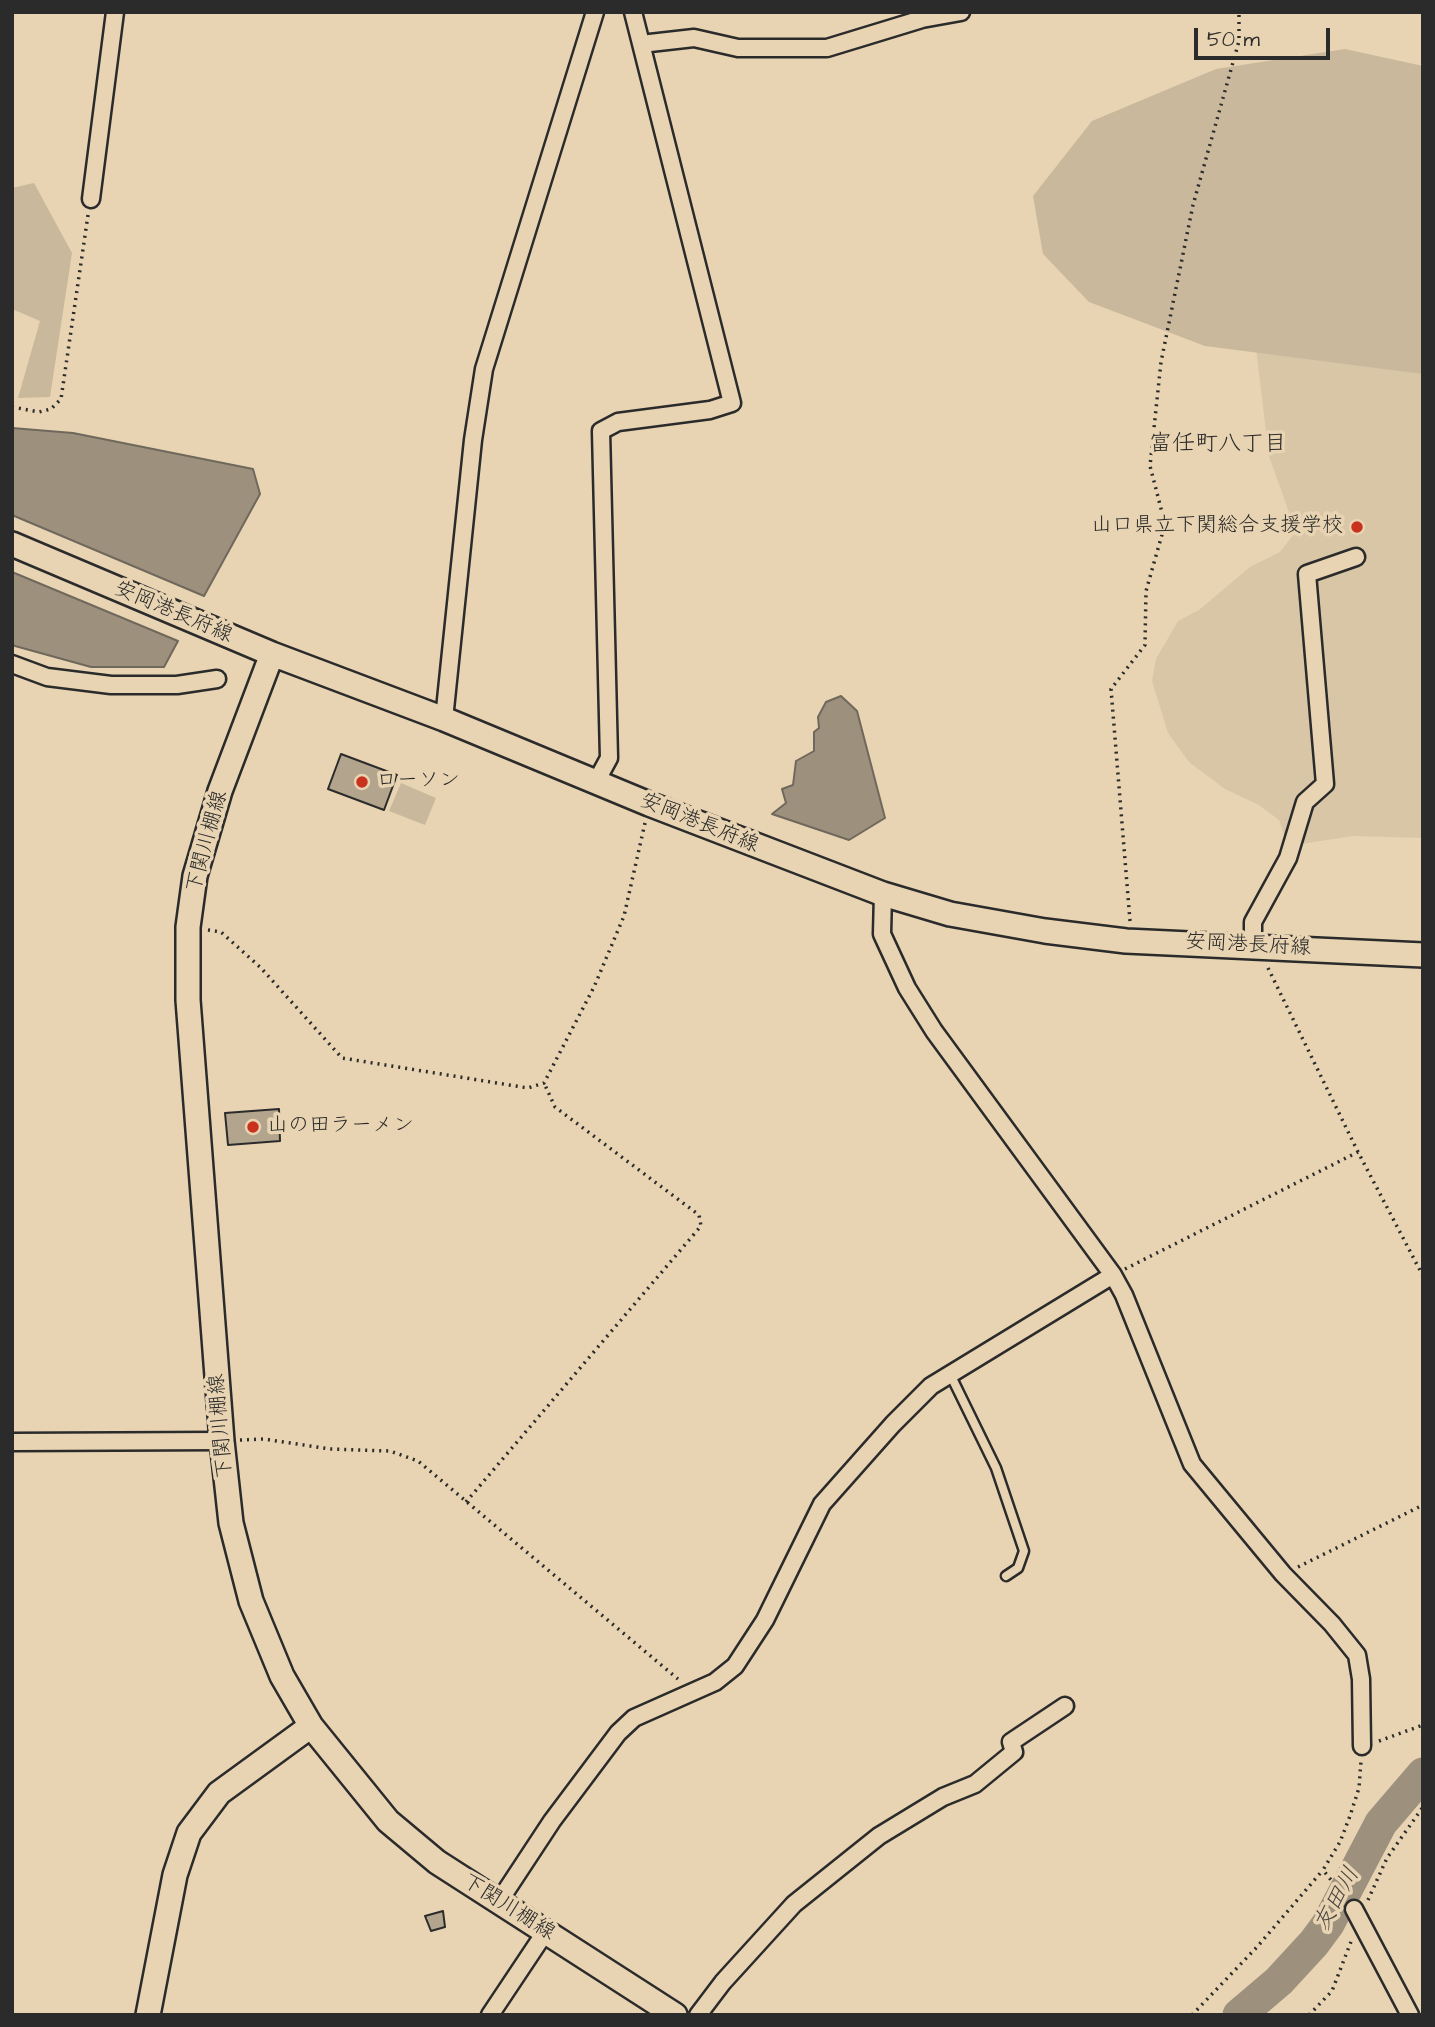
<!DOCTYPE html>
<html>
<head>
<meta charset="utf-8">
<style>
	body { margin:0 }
	#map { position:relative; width:1435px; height:2027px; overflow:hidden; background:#e8d4b2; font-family:"Architects Daughter",sans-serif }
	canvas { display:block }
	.frame { position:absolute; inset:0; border:14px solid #2b2b2b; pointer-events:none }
	.scale { position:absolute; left:1194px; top:28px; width:136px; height:32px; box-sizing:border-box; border:4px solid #2b2b2b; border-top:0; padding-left:9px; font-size:21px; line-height:24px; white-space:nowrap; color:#2b2b2b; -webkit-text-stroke:5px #e8d4b2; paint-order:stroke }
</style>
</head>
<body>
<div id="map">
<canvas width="1435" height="2027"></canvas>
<div class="frame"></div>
<div class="scale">50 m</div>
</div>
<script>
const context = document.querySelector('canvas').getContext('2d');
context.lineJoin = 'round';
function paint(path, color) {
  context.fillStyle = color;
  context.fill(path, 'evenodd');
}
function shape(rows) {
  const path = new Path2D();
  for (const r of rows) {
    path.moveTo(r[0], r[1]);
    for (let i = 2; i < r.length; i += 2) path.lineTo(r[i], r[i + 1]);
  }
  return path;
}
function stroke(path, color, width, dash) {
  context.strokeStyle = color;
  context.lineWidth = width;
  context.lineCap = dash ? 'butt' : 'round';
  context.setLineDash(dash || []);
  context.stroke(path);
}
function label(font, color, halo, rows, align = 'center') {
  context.font = font + ' "Architects Daughter","Klee One",sans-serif';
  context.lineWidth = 7;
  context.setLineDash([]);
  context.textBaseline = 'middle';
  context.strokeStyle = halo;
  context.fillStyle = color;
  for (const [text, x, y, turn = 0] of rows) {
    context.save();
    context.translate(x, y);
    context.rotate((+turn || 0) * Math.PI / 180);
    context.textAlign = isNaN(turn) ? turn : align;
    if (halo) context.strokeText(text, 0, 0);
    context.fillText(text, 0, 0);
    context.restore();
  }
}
paint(shape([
	[1423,195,1423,838,1353,836,1288,846,1279,820,1259,805,1225,789,1189,762,1168,733,1152,681,1156,659,1178,621,1199,610,1250,567,1280,552,1293,535,1291,518,1269,456,1252,316]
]), '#d8c6a7');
paint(shape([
	[1345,49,1423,66,1423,374,1205,346,1089,302,1043,254,1033,196,1092,121,1216,69],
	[34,183,72,253,50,397,18,398,40,321,12,309,12,188],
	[401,783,436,798,425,825,389,811]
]), '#c9b89c');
const water = shape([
	[12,428,73,433,253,469,260,494,204,596,12,515,12,428],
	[12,572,178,641,164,667,91,667,15,646,12,644,12,572],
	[841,696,857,711,885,818,849,840,772,814,786,803,782,789,793,785,796,761,814,751,814,732,819,728,818,717,826,702,841,696],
	[1423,1764,1423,1785,1367,1844,1394,1795,1423,1764]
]);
paint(water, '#9d917d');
stroke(water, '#6f685c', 2);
stroke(shape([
	[1239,2015,1279,1981,1314,1943,1328,1924,1381,1823,1423,1774]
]), '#9d917d', 33);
const building = shape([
	[341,754,397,775,384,810,328,789,341,754],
	[279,1109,280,1141,228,1145,225,1113,279,1109],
	[443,1911,445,1927,431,1931,425,1916,443,1911]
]);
paint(building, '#b3a48d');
stroke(building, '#2b2b2b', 2);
const lane = shape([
	[950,1374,996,1468,1024,1551,1018,1568,1006,1576]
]);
const street = shape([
	[641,44,694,38,738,48,827,48,922,19,961,12],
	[91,199,115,12],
	[12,664,47,677,111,685,177,685,217,679],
	[444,719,473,440,484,369,595,12],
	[596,782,609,758,601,431,618,422,710,410,732,403,633,12],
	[883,894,882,934,907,988,934,1031,1113,1275,1124,1295,1192,1464,1283,1574,1332,1624,1357,1655,1361,1679,1362,1746],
	[1253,947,1253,922,1288,858,1305,802,1325,784,1307,574,1356,557],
	[12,1442,222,1441],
	[498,1903,552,1821,618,1733,634,1718,715,1682,735,1666,765,1620,822,1504,893,1424,931,1386,1113,1275],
	[1354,1909,1410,2015],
	[490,2015,546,1931],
	[698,2015,723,1982,794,1904,879,1836,943,1797,975,1784,1014,1752,1011,1742,1065,1706]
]);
const secondary = shape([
	[12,544,272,654,444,719,649,804,883,894,950,914,1045,931,1126,941,1423,955],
	[272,654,220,791,195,876,188,927,188,1000,222,1441,231,1523,251,1601,282,1676,311,1726,388,1821,437,1862,675,2015],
	[148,2015,175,1875,189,1833,219,1793,311,1726]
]);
stroke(lane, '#2b2b2b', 13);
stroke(street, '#2b2b2b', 21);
stroke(secondary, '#2b2b2b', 28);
stroke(shape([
	[12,407,39,412,51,409,61,399,88,215],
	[1130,921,1111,689,1145,645,1146,591,1165,524,1150,466,1161,362,1193,205,1239,41,1239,12],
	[208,930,221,932,261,968,342,1058,528,1088,544,1083,594,987,624,916,645,823],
	[1268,968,1358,1152],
	[1125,1269,1358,1152,1423,1276],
	[240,1440,264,1439,330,1449,390,1451,418,1461,678,1679],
	[466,1502,701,1226,699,1215,555,1107,544,1083],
	[1298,1567,1423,1505],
	[1379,1741,1423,1725],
	[1344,1896,1323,1870,1340,1842,1350,1816,1359,1788,1361,1761],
	[1368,1900,1387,1858,1423,1807],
	[1192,2015,1257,1947,1323,1870],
	[1309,2015,1332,1991,1352,1939]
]), '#2b2b2b', 3.5, [2, 5]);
stroke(lane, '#e8d4b2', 8);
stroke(street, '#e8d4b2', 16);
stroke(secondary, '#e8d4b2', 23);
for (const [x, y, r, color] of [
	[1357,527,7,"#c8321e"],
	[362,782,7,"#c8321e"],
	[253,1127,7,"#c8321e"]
]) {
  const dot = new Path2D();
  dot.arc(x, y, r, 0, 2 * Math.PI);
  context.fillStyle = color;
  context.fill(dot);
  stroke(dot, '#e8d4b2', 2.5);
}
label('21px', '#2b2b2b', '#e8d4b2', [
	["山口県立下関総合支援学校",1343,527,"right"],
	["ローソン",376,782],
	["山の田ラーメン",267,1127]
], 'left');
label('21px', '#2b2b2b', '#e8d4b2', [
	["安岡港長府線",173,613,23],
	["安岡港長府線",699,824,22],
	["下関川棚線",208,842,-75],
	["安岡港長府線",1248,946,3],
	["下関川棚線",222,1426,-95],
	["下関川棚線",508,1908,32]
]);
label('23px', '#2b2b2b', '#e8d4b2', [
	["富任町八丁目",1218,445]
]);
label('italic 23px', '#484440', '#e8d4b2', [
	["友田川",1338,1900,-61]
]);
</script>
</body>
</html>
